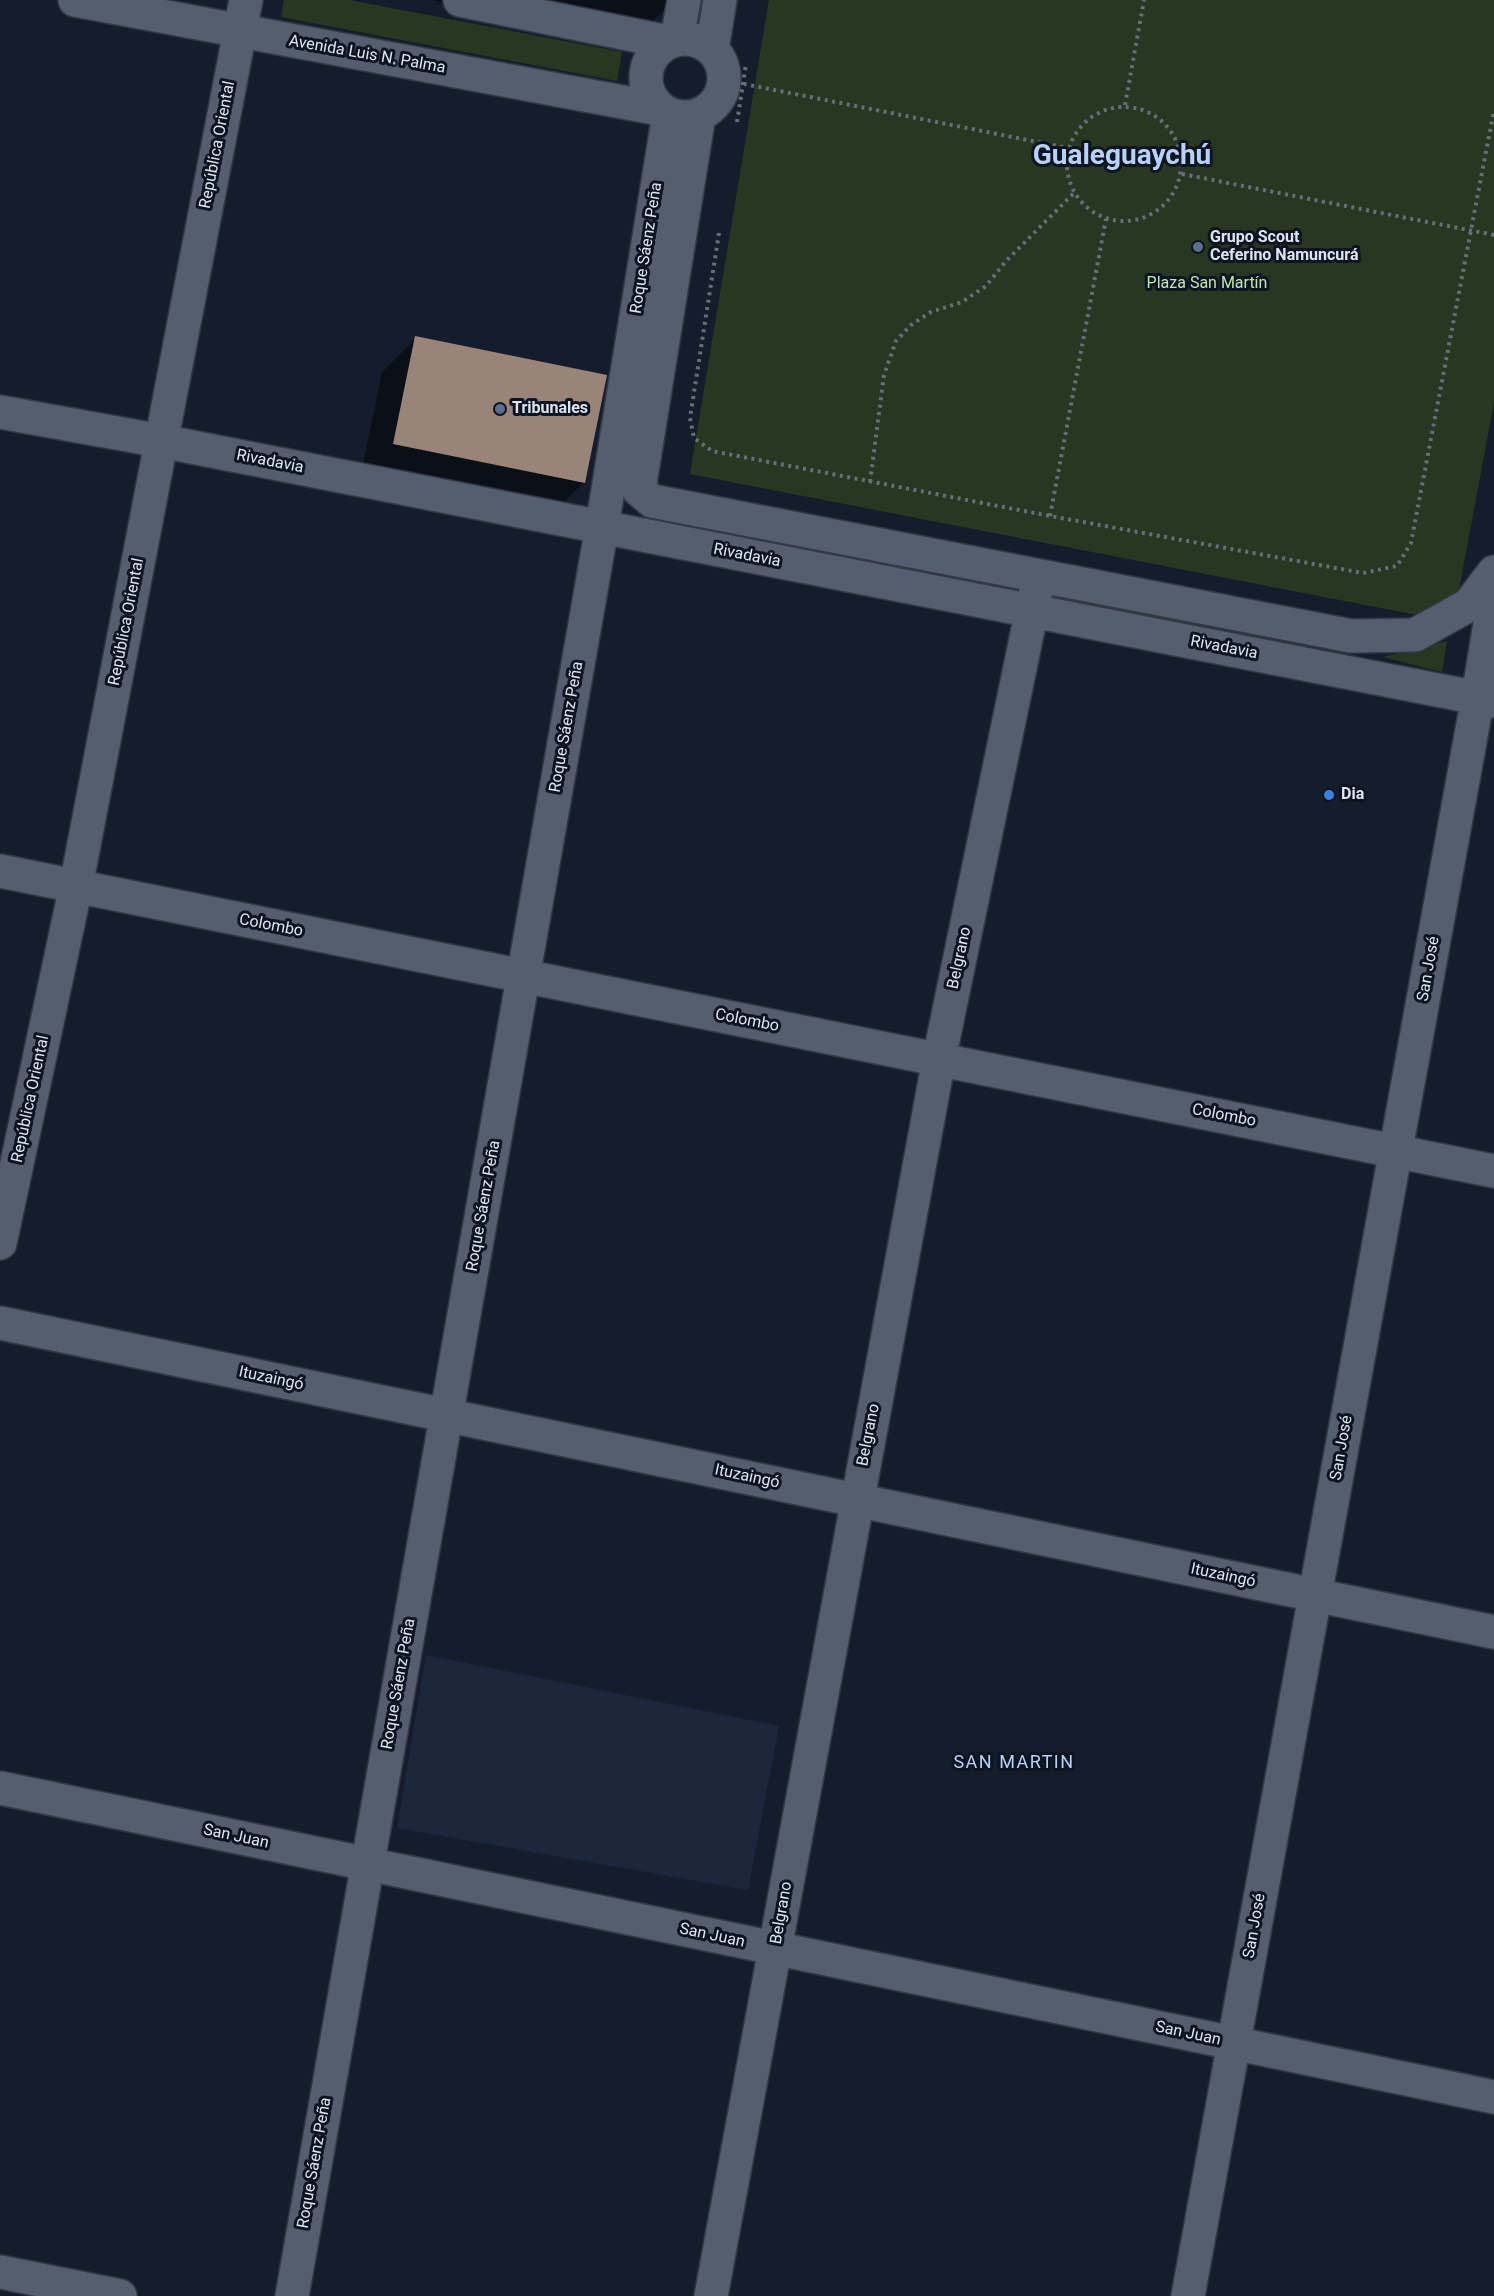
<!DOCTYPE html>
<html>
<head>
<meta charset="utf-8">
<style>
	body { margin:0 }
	canvas { display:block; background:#151d2c }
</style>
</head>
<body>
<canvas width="1494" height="2296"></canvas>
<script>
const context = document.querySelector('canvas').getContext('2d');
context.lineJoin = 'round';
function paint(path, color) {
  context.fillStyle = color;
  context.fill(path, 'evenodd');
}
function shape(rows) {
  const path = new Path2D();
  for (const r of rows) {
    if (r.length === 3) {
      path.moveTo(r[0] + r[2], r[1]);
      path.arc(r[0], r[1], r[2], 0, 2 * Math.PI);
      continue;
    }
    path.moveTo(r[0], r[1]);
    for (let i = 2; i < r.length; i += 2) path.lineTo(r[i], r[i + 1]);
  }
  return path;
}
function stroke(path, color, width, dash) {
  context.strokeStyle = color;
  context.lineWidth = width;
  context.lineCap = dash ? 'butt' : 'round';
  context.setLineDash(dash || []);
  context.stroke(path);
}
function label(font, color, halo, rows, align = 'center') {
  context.font = font + ' Roboto,sans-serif';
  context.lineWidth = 6;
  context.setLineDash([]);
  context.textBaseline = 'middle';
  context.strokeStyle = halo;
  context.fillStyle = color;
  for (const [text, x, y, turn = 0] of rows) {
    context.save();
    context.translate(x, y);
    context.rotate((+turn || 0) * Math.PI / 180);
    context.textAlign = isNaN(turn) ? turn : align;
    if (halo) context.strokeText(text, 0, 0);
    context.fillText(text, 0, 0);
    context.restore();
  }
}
paint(shape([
	[426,1655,779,1726,748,1890,397,1828]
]), '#1c273b');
paint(shape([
	[284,0,349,0,622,52,617,81,281,17],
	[769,0,1494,0,1494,402,1453,622,690,474],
	[1447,641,1442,672,1383,657]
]), '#283721');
paint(shape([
	[430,0,671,0,670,4,636,38],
	[416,338,584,482,550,516,360,478,382,372]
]), '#0007');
paint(shape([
	[415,336,607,375,585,483,393,444]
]), '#9a847a');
const street = shape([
	[699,115,639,490,652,501,1351,636,1415,635,1469,605,1494,572],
	[0,412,161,441,1494,701],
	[0,871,1494,1171],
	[0,1323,1494,1632],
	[0,1788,1494,2097],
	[0,2272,120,2296],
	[292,2296,602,527,669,114],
	[711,2296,939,1059,1039,576],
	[1188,2296,1478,697,1494,599]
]);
const secondary = shape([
	[75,0,660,109],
	[460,0,668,42],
	[685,78,39],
	[677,39,684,0],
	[712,49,720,0],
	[0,1243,76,886,246,0]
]);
stroke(street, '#333844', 36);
stroke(secondary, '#333844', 36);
stroke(shape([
	[729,81,1068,148],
	[1125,105,1144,0],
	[1124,164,57],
	[737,122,746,64],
	[1182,174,1494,235],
	[719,233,690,418,694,438,712,451,1050,516,1363,573,1397,566,1411,543,1494,110],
	[870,482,884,375,896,341,911,325,931,312,962,302,986,286,1006,261,1074,193],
	[1050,516,1106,219]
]), '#666d7b', 4, [3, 4.5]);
stroke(street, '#545e6f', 33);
stroke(secondary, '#545e6f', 33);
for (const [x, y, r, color] of [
	[1198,247,6,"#5c6f8a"],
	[500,409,6,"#5c6f8a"],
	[1329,795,6,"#3f7fe0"]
]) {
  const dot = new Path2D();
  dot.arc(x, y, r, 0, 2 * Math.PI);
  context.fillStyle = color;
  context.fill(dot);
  stroke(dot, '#0c1422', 2);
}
label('16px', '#dfe5f0', '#0c1422', [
	["Avenida Luis N. Palma",367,55,10],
	["República Oriental",218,145,-79],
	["Roque Sáenz Peña",647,248,-81],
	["Rivadavia",270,462,11],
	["Rivadavia",747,556,11],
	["República Oriental",127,622,-79],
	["Rivadavia",1224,648,11],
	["Roque Sáenz Peña",567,727,-80],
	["Colombo",271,926,11],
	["Belgrano",960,958,-78],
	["San José",1429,969,-80],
	["Colombo",747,1021,11],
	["República Oriental",31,1099,-78],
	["Colombo",1224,1116,11],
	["Roque Sáenz Peña",484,1206,-80],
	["Ituzaingó",271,1379,12],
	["Belgrano",869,1435,-79],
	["San José",1342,1448,-80],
	["Ituzaingó",747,1477,12],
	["Ituzaingó",1223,1576,12],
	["Roque Sáenz Peña",399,1684,-80],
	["San Juan",236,1837,12],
	["Belgrano",782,1913,-80],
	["San José",1255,1926,-80],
	["San Juan",712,1936,12],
	["San Juan",1188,2034,12],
	["Roque Sáenz Peña",315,2163,-80]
]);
label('bold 16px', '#dfe5f0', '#0c1422', [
	["Grupo Scout",1210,238],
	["Ceferino Namuncurá",1210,256],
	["Tribunales",512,409],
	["Dia",1341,795]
], 'left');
label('16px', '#c0e5af', '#0c1422', [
	["Plaza San Martín",1207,284]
]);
context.letterSpacing = '1.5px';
label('18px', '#b8d1f7', '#0c1422', [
	["SAN MARTIN",1014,1763]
]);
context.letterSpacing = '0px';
label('bold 28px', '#b8d1f7', '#0c1422', [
	["Gualeguaychú",1122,157]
]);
</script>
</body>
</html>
